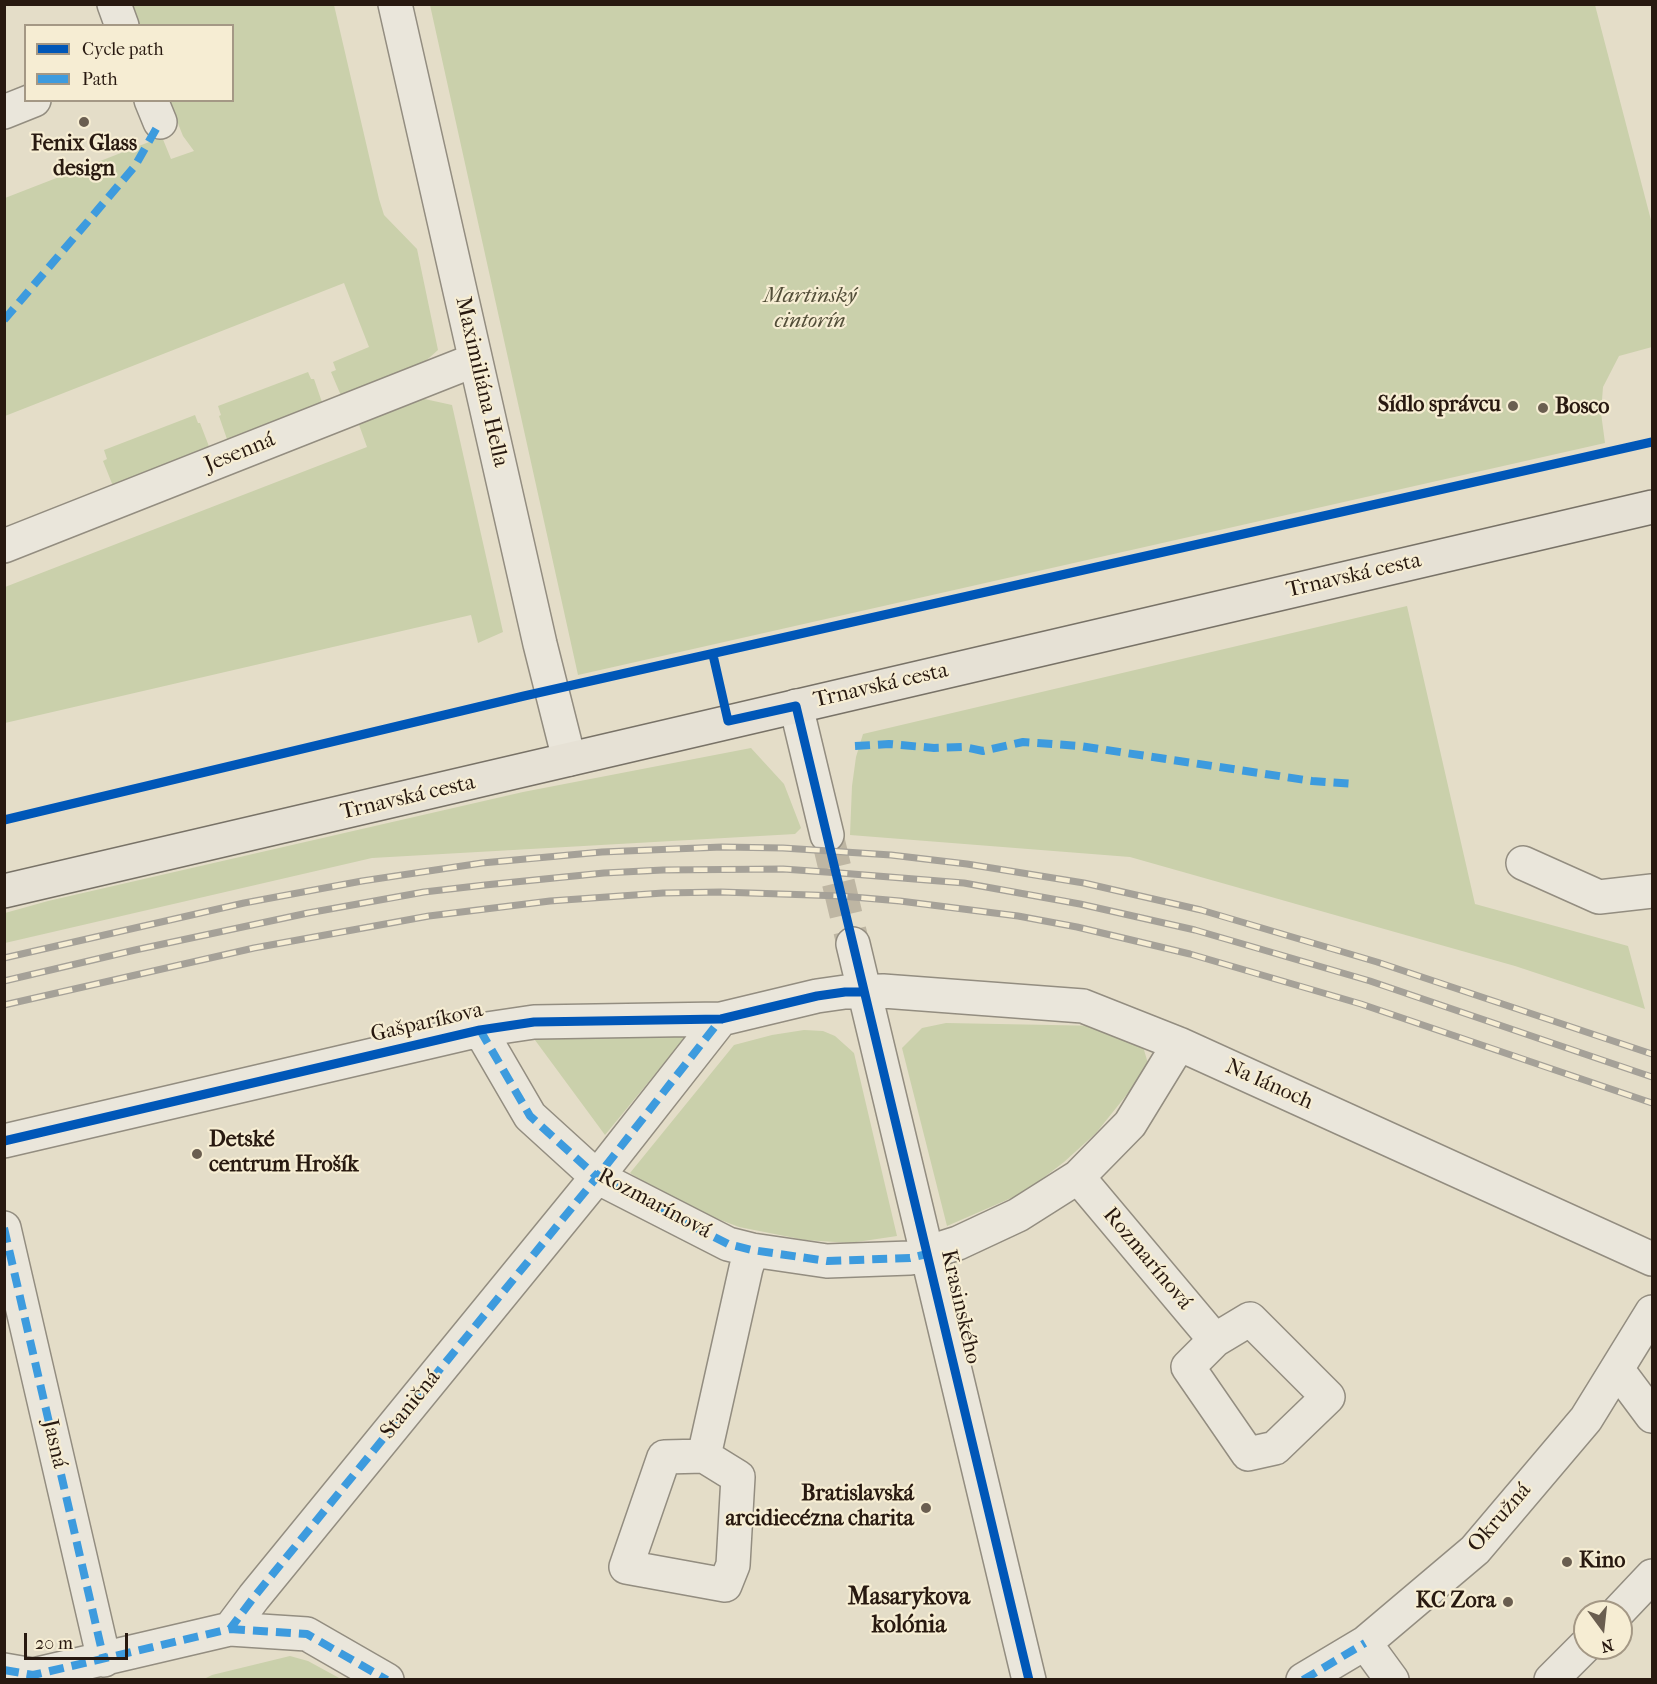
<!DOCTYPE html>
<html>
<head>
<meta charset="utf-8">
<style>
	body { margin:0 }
	#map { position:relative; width:1657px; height:1684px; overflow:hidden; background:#e4ddc8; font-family:"IM FELL French Canon",serif }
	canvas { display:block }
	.frame { position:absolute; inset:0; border:6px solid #281910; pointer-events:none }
	.legend { position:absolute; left:24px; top:24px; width:210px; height:78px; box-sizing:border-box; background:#f6edd3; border:2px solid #a49885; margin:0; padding:8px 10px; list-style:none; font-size:18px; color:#281910 }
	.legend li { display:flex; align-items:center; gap:12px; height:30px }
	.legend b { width:30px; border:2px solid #a49885 }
	.north { position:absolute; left:1573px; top:1600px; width:60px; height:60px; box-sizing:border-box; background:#f6edd3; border:2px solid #a49885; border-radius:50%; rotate:165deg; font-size:16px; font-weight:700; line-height:24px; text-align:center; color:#281910 }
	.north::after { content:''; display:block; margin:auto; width:21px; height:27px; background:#6a5e50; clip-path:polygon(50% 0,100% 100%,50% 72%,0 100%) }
	.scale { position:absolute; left:24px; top:1633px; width:104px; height:27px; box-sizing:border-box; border:3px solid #281910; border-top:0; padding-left:8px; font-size:18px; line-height:21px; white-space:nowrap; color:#281910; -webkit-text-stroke:4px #f6edd3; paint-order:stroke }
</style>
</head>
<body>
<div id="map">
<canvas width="1657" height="1684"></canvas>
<div class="frame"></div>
<ul class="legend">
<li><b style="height:8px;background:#0057b8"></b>Cycle path</li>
<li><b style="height:8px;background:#3d9bde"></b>Path</li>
</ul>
<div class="north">N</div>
<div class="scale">20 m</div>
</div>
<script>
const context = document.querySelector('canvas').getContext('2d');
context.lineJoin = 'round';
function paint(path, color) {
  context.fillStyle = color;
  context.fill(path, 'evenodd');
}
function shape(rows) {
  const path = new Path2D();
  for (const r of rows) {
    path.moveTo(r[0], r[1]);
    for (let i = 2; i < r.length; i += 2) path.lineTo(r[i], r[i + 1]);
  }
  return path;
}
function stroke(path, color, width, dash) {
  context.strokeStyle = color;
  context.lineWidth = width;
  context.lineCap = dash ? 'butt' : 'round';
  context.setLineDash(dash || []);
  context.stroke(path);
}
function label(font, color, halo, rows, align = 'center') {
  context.font = font + ' "IM FELL French Canon",serif';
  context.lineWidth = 4.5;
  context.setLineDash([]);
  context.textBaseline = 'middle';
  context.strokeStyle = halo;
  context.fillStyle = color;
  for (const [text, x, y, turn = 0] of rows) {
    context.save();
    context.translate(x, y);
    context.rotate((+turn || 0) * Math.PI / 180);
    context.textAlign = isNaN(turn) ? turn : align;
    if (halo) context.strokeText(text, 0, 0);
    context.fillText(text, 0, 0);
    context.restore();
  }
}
paint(shape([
	[131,5,334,5,379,199,384,215,417,249,438,350,420,366,342,398,331,372,336,370,333,362,369,347,344,283,5,416,5,198,162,137,171,159,194,151,183,136,169,101,232,100,232,26,139,25],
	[430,5,1595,5,1652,224,1652,347,1619,356,1603,387,1601,413,1605,443,578,675],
	[308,372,311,379,314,379,323,405,228,442,219,416,221,415,218,406],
	[420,398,452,405,503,632,478,643,471,615,5,723,5,587,367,447,358,422],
	[195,415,198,423,200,423,210,449,113,486,103,461,107,459,104,450],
	[1407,606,1475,904,1628,946,1645,1009,1515,966,1130,857,850,835,852,786,856,757,863,734],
	[751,748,784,784,801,828,795,834,372,858,5,943,5,913,48,901,523,792],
	[946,1023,1104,1026,1142,1043,1149,1067,1096,1133,1064,1162,1025,1192,947,1226,902,1048,922,1028],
	[804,1030,823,1031,835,1036,854,1053,897,1236,850,1243,805,1240,739,1227,697,1211,658,1191,630,1173,734,1045,772,1035],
	[688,1034,605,1135,532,1036],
	[290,1656,308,1661,341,1679,204,1679,212,1675]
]), '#cad0ab');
stroke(shape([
	[827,835,853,944]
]), '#beb6a3', 33, [33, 16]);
const minor = shape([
	[114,4,122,26],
	[395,4,540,644,569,759],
	[151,100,160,122],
	[4,112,34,100],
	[4,546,475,360],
	[796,706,827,835],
	[1523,863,1599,897,1652,891],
	[853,944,1029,1680],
	[480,1030,530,1116,597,1177,728,1244,752,1250,827,1261,910,1258,958,1243,1018,1215,1078,1177,1130,1124,1179,1044],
	[4,1141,480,1030,534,1022,721,1019,817,996,845,992,883,991,1083,1006,1179,1044,1652,1259],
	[1078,1177,1215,1340,1188,1367,1248,1454,1275,1448,1328,1397,1250,1319,1215,1340],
	[4,1228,104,1660],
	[1617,1369,1652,1416],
	[704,1456,738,1477,733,1565,725,1585,626,1567,664,1457,704,1456,746,1268,752,1250],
	[1618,1612,1652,1576],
	[230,1629,307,1634,387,1680],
	[1365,1643,1392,1680],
	[4,1670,33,1675,230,1629,254,1597,597,1177,721,1019],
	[1303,1680,1365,1643,1475,1550,1586,1419,1652,1312],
	[1551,1680,1585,1646]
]);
const major = shape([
	[4,891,1652,507]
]);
stroke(minor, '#938d80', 36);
stroke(major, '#787267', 36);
stroke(minor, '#eae6db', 33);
stroke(major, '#e6e1d5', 33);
const rail = shape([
	[4,958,244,903,362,881,482,863,602,852,722,847,783,848,891,855,967,864,1084,883,1201,910,1377,962,1652,1054],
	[4,981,135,950,308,913,424,892,485,885,604,873,663,870,783,869,840,873,964,883,1080,904,1195,930,1370,981,1652,1077],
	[4,1005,254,948,429,916,550,901,663,893,721,892,841,896,900,901,1018,916,1077,927,1190,954,1361,1004,1652,1103]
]);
stroke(rail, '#a5a198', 7);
stroke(rail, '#f6edd3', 4.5, [14]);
stroke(shape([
	[4,320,135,166,160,122],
	[855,746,889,744,934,748,964,747,983,751,1023,742,1080,746,1312,781,1355,784],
	[480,1030,530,1116,597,1177,728,1244,752,1250,827,1261,910,1258,927,1254],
	[4,1228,104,1660],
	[230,1629,307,1634,387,1680],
	[4,1670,33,1675,230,1629,254,1597,597,1177,721,1019],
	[1303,1680,1365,1643]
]), '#3d9bde', 8, [15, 8]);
stroke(shape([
	[713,655,728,721,796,706,1029,1680],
	[4,820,524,696,1652,442],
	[4,1141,480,1030,534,1022,721,1019,817,996,845,992,864,992]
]), '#0057b8', 9);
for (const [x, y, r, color] of [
	[84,122,6,"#6a5e50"],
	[1513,406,6,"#6a5e50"],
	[1543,408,6,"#6a5e50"],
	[197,1154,6,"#6a5e50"],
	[926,1508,6,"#6a5e50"],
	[1567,1562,6,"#6a5e50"],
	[1508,1602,6,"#6a5e50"]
]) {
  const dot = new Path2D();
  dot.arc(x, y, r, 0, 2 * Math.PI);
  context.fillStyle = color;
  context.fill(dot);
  stroke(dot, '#f6edd3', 2);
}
label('bold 22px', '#281910', '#f6edd3', [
	["Fenix Glass",84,145,"center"],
	["design",84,170,"center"],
	["Sídlo správcu",1501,406],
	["Bosco",1555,408,"left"],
	["Detské",209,1141,"left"],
	["centrum Hrošík",209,1166,"left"],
	["Bratislavská",914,1495],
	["arcidiecézna charita",914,1520],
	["Kino",1579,1562,"left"],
	["KC Zora",1496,1602]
], 'right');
label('italic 22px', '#524d38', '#f6edd3', [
	["Martinský",810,297],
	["cintorín",810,322]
]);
label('22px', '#281910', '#f6edd3', [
	["Maximiliána Hella",481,382,77],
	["Jesenná",240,453,-22],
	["Trnavská cesta",1354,576,-13],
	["Trnavská cesta",881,686,-13],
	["Trnavská cesta",408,798,-13],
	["Gašparíkova",427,1023,-13],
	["Na lánoch",1269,1085,24],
	["Rozmarínová",654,1204,28],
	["Rozmarínová",1147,1259,50],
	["Krasinského",960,1307,77],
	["Staničná",411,1405,-51],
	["Jasná",54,1444,77],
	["Okružná",1500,1518,-49]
]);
label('bold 24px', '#281910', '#f6edd3', [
	["Masarykova",909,1598],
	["kolónia",909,1626]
]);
</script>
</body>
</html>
